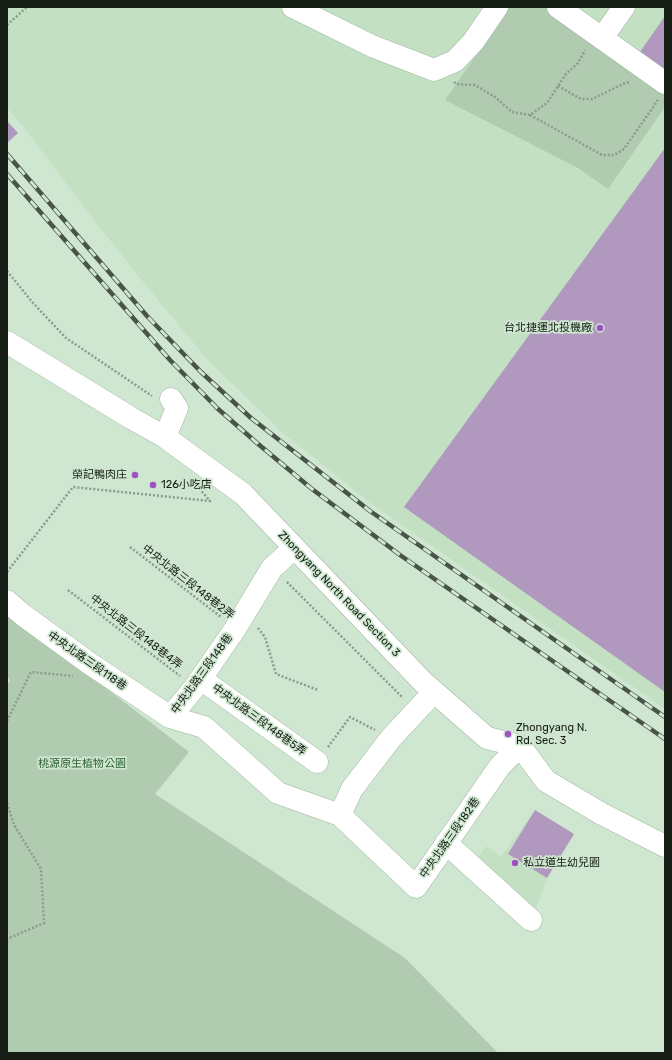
<!DOCTYPE html>
<html>
<head>
<meta charset="utf-8">
<style>
	body { margin:0 }
	#map { position:relative; width:672px; height:1060px; overflow:hidden; background:#cfe6d0; font-family:Rubik,sans-serif }
	canvas { display:block }
	.frame { position:absolute; inset:0; border:8px solid #151d15; pointer-events:none }
</style>
</head>
<body>
<div id="map">
<canvas width="672" height="1060"></canvas>
<div class="frame"></div>
</div>
<script>
const context = document.querySelector('canvas').getContext('2d');
context.lineJoin = 'round';
function paint(path, color) {
  context.fillStyle = color;
  context.fill(path, 'evenodd');
}
function shape(rows) {
  const path = new Path2D();
  for (const r of rows) {
    path.moveTo(r[0], r[1]);
    for (let i = 2; i < r.length; i += 2) path.lineTo(r[i], r[i + 1]);
  }
  return path;
}
function stroke(path, color, width, dash) {
  context.strokeStyle = color;
  context.lineWidth = width;
  context.lineCap = dash ? 'butt' : 'round';
  context.setLineDash(dash || []);
  context.stroke(path);
}
function label(font, color, halo, rows, align = 'center') {
  context.font = font + ' Rubik,"Noto Sans TC",sans-serif';
  context.lineWidth = 3.5;
  context.setLineDash([]);
  context.textBaseline = 'middle';
  context.strokeStyle = halo;
  context.fillStyle = color;
  for (const [text, x, y, turn = 0] of rows) {
    context.save();
    context.translate(x, y);
    context.rotate((+turn || 0) * Math.PI / 180);
    context.textAlign = isNaN(turn) ? turn : align;
    if (halo) context.strokeText(text, 0, 0);
    context.fillText(text, 0, 0);
    context.restore();
  }
}
paint(shape([
	[7,7,665,7,665,709,369,502,282,432,206,358,144,283,83,206,22,125,7,108],
	[535,810,574,834,547,878,534,914,476,860,487,846,501,857]
]), '#c3e0c3');
paint(shape([
	[510,7,548,7,665,90,665,107,608,189,578,168,445,100],
	[7,612,189,752,155,794,405,958,498,1053,7,1053,7,684,10,681,7,675]
]), '#b1cbb1');
paint(shape([
	[665,16,665,71,640,52],
	[7,121,18,133,7,143],
	[665,148,665,692,404,507],
	[535,810,574,834,547,878,508,854]
]), '#b198bf');
const minor = shape([
	[293,7,372,46,434,70,455,61,473,42,497,7],
	[558,7,665,83],
	[602,38,624,7],
	[7,342,131,418,165,437,243,494,423,682,487,738,520,746,546,781,602,814,665,846],
	[165,437,177,408,171,399],
	[7,601,23,615,89,663,170,717,204,727,278,793,340,815,416,887,500,766,520,746],
	[201,679,317,762],
	[170,717,195,687,235,629,272,568,294,548],
	[340,815,352,789,391,738,434,692],
	[446,843,531,920]
]);
stroke(minor, '#a1b7a1', 23);
stroke(shape([
	[7,25,27,7],
	[454,82,456,84,475,85,495,97,512,112,530,115,547,103,566,74,578,63,585,50],
	[558,86,581,99,592,99,625,83,630,82],
	[530,115,602,155,614,155,624,149,658,100],
	[7,271,33,303,66,338,152,396],
	[130,547,221,617],
	[7,572,73,487,210,501,199,488],
	[287,582,403,698],
	[68,590,180,676],
	[258,628,265,637,276,674,318,690],
	[7,721,31,672,73,676],
	[328,747,350,717,375,730],
	[7,803,14,825,41,869,44,923,7,939]
]), '#8a9c8b', 2.5, [2, 2]);
stroke(minor, '#fff', 22);
const rail = shape([
	[7,154,147,316,201,372,251,418,370,511,665,717],
	[7,174,170,360,217,408,257,443,312,489,400,555,665,739]
]);
stroke(rail, '#485448', 4.5);
stroke(rail, '#cfe6d0', 3, [9]);
for (const [x, y, r, color] of [
	[600,328,4,"#9d51c2"],
	[135,475,4,"#9d51c2"],
	[153,485,4,"#9d51c2"],
	[508,734,4,"#9d51c2"],
	[515,863,4,"#9d51c2"]
]) {
  const dot = new Path2D();
  dot.arc(x, y, r, 0, 2 * Math.PI);
  context.fillStyle = color;
  context.fill(dot);
  stroke(dot, '#cfe6d0', 1.5);
}
label('11px', '#151d15', '#cfe6d0', [
	["台北捷運北投機廠",592,328,"right"],
	["榮記鴨肉庄",127,475,"right"],
	["126小吃店",161,485],
	["Zhongyang N.",516,728],
	["Rd. Sec. 3",516,741],
	["私立道生幼兒園",523,863]
], 'left');
label('11px', '#151d15', '#cfe6d0', [
	["中央北路三段148巷2弄",188,582,38],
	["Zhongyang North Road Section 3",339,594,46],
	["中央北路三段148巷4弄",136,632,38],
	["中央北路三段118巷",87,661,35],
	["中央北路三段148巷",202,674,-54],
	["中央北路三段148巷5弄",259,720,36],
	["中央北路三段182巷",450,838,-55]
]);
label('11px', '#316335', '#cfe6d0', [
	["桃源原生植物公園",82,764]
]);
</script>
</body>
</html>
